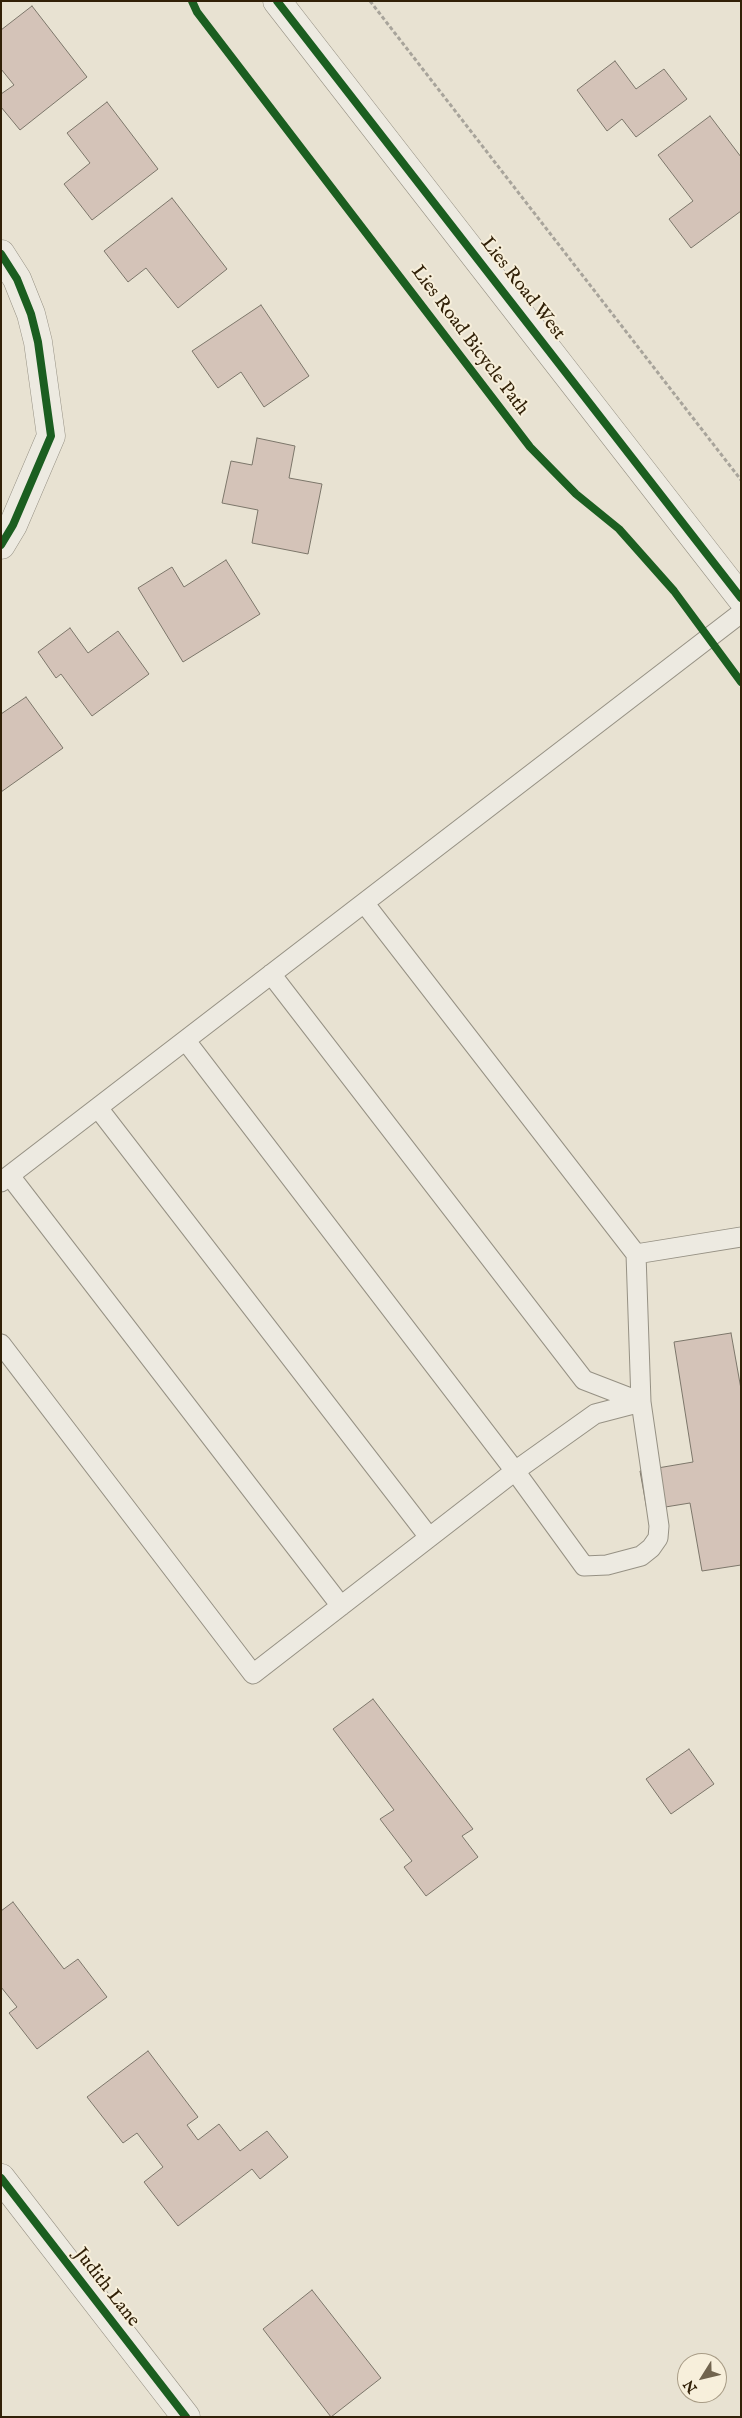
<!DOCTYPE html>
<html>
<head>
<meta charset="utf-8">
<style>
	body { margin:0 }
	#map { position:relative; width:742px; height:2418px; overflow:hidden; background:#e8e2d2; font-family:"IM FELL English",serif }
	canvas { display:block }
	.frame { position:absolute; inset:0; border:2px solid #312007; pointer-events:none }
	.north { position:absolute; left:677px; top:2353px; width:50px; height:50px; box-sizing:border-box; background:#f7efdb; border:1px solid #a89c86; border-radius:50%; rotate:234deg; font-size:14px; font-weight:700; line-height:20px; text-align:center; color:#312007 }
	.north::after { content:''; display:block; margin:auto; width:18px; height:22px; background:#71644e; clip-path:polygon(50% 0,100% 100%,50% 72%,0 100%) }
</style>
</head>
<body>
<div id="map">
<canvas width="742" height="2418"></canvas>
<div class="frame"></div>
<div class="north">N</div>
</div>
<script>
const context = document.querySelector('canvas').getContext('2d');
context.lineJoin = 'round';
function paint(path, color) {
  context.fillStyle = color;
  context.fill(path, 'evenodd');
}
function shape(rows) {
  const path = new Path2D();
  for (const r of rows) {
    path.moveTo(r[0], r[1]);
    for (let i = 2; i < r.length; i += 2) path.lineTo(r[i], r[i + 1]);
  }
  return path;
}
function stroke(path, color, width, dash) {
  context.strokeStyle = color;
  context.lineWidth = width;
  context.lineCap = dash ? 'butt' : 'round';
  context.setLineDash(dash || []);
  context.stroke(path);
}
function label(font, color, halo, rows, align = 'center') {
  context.font = font + ' "IM FELL English",serif';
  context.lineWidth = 4;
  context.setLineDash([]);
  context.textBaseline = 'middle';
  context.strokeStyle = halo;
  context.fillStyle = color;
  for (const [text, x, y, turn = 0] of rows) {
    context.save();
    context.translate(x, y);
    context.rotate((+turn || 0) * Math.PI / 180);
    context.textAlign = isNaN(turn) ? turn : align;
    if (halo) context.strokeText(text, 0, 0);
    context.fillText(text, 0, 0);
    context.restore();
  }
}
const building = shape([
	[32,6,87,77,20,130,1,107,1,94,14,85,1,69,1,30,32,6],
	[615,61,636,89,664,69,687,99,636,137,622,119,607,131,577,90,615,61],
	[107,102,158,169,92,220,64,184,90,163,67,133,107,102],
	[710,116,741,157,741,211,691,248,669,219,693,201,658,155,710,116],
	[172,198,227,269,178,308,146,268,128,282,104,251,172,198],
	[261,305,309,376,264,407,241,372,218,388,192,351,261,305],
	[257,438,295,446,289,478,322,484,308,554,252,543,258,510,222,503,231,461,252,465,257,438],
	[226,560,260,614,183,662,138,588,172,567,184,587,226,560],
	[70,628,88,653,118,631,149,674,92,716,61,674,56,678,38,652,70,628],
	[26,697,63,748,1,792,1,714,26,697],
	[731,1333,741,1389,741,1565,702,1571,690,1503,647,1510,640,1471,693,1462,674,1342,731,1333],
	[373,1699,473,1829,462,1836,478,1857,426,1896,404,1867,412,1861,380,1819,394,1810,333,1729,373,1699],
	[689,1749,714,1784,671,1814,646,1779,689,1749],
	[13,1902,64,1969,78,1959,107,1997,37,2049,9,2013,17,2007,1,1987,1,1911,13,1902],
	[148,2051,198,2117,187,2125,198,2140,219,2124,240,2151,267,2131,288,2157,260,2179,252,2169,178,2226,144,2182,163,2167,137,2133,123,2143,87,2097,148,2051],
	[312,2290,381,2378,331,2417,263,2329,312,2290]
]);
paint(building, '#d4c3b8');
stroke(building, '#7c766a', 1);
const service = shape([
	[271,974,584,1380,641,1402],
	[186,1041,515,1471,584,1566,607,1565,641,1556,651,1548,658,1538,659,1526,641,1402,636,1254,365,904],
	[98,1108,429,1537],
	[10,1176,341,1606],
	[1,1182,741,613],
	[636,1254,741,1237],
	[1,1344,253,1674,515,1471,595,1414,641,1402]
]);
const minor = shape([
	[1,254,17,279,31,314,38,342,51,436,13,525,1,545],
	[1,2178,186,2417]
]);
const tertiary = shape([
	[277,1,741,598]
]);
stroke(service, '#969184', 21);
stroke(minor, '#969184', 29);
stroke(tertiary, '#969184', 29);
stroke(shape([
	[370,1,741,480]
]), '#a8a49b', 3, [4, 2.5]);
stroke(service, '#edeae1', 19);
stroke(minor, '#edeae1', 28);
stroke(tertiary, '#edeae1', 28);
stroke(shape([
	[192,1,197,12,530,447,576,494,619,529,674,591,741,682],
	[277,1,741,598],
	[1,254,17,279,31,314,38,342,51,436,13,525,1,545],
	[1,2178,186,2417]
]), '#1b5e20', 8);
label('19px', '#312007', '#f7efdb', [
	["Lies Road West",522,289,52],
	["Lies Road Bicycle Path",469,341,53],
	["Judith Lane",106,2288,52]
]);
</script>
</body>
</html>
